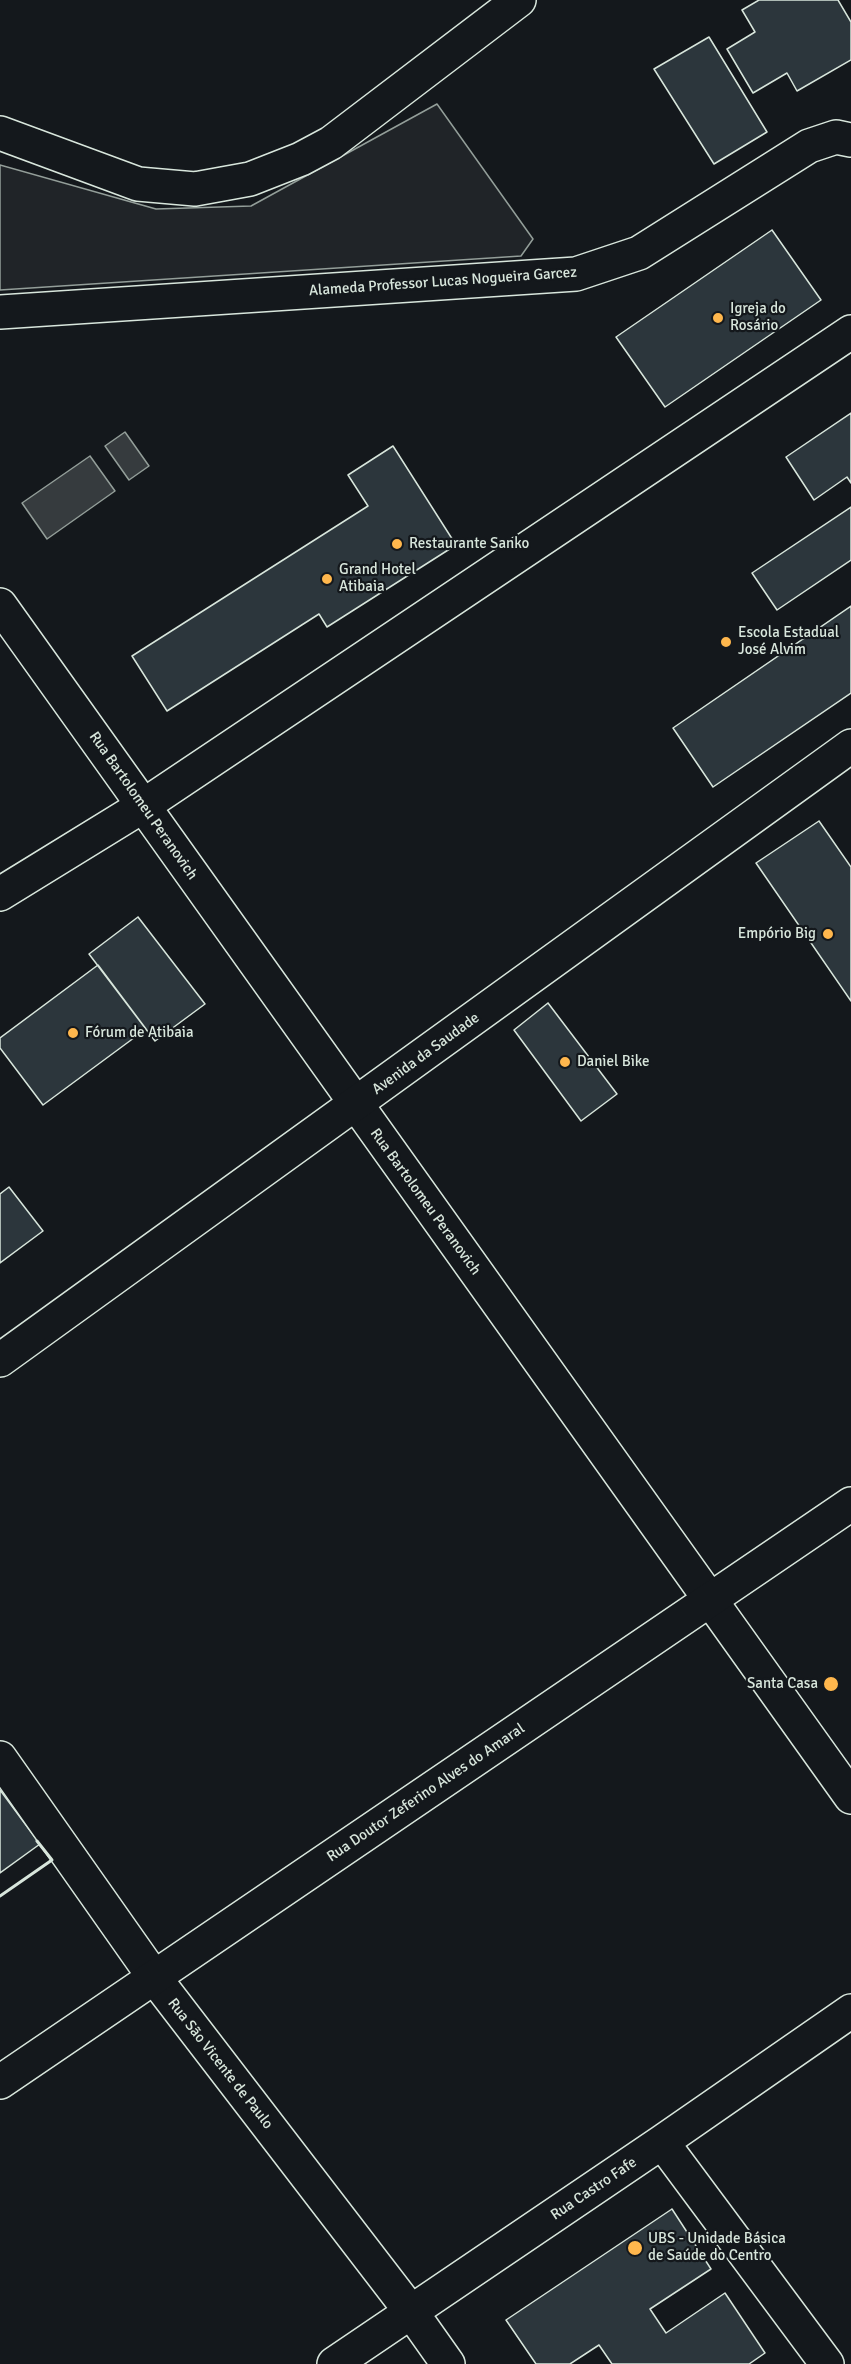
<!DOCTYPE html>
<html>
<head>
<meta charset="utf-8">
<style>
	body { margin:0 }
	canvas { display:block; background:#14181c }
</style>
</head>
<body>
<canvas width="851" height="2364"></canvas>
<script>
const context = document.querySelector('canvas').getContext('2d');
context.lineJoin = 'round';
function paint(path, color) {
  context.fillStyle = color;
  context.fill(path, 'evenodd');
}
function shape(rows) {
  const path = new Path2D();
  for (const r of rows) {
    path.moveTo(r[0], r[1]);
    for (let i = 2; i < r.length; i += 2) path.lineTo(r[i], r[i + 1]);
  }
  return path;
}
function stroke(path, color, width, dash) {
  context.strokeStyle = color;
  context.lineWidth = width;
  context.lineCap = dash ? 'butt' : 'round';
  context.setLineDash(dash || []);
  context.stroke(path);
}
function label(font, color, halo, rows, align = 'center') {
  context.font = font + ' Signika,sans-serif';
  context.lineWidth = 4.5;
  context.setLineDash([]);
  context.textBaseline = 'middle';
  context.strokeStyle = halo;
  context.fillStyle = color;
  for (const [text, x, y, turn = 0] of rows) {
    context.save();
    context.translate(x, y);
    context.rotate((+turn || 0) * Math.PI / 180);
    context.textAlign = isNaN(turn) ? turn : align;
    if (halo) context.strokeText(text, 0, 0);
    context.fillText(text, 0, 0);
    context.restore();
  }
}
const green = shape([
	[437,104,533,239,521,256,0,290,0,165,156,209,251,206,437,104]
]);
paint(green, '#202428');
stroke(green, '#939e99', 1.5);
const water = shape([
	[125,432,149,466,129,480,105,446,125,432],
	[90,456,115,491,47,539,22,503,90,456]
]);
paint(water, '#363b3e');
stroke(water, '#939e99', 1.5);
const building = shape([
	[759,0,838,0,851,22,851,60,797,91,787,73,753,93,727,49,755,32,742,10,759,0],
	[709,37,767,132,714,164,654,69,709,37],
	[772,230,821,300,665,407,616,337,772,230],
	[851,413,851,483,847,477,814,500,786,457,851,413],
	[393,446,456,545,327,627,319,614,167,711,132,656,368,506,348,475,393,446],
	[851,507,851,560,777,610,752,573,851,507],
	[851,606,851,693,713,787,673,728,851,606],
	[819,821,851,867,851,1001,756,863,819,821],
	[138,917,205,1004,155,1041,89,954,138,917],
	[98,965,146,1029,43,1105,0,1048,0,1038,98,965],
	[548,1003,617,1094,581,1121,514,1030,548,1003],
	[9,1187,43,1231,0,1263,0,1194,9,1187],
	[0,1790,40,1844,0,1873,0,1790],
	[672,2209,711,2269,650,2309,666,2333,725,2293,765,2353,749,2364,612,2364,599,2345,570,2364,536,2364,506,2320,672,2209]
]);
paint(building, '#2c363c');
stroke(building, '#d8e6dc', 1.5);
const minor = shape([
	[0,605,851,1797],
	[0,1758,154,1977,412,2313,448,2364],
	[662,2142,827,2364],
	[334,2364,662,2142,851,2011]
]);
const tertiary = shape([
	[0,133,138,184,195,189,250,179,301,159,331,143,519,0],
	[0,312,576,274,639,253,809,146,836,137,851,140],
	[0,894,143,806,851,332],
	[0,2082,851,1504]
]);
const secondary = shape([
	[0,1360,851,746]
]);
stroke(minor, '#d8e6dc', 36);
stroke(tertiary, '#d8e6dc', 36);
stroke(secondary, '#d8e6dc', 36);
stroke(minor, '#14181c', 33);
stroke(tertiary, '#14181c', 33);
stroke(secondary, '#14181c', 33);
stroke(shape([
	[0,1896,52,1860,37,1841]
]), '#d8e6dc', 3);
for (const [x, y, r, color] of [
	[718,318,6,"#ffb74d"],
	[397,544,6,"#ffb74d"],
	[327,579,6,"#ffb74d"],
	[726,642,6,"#ffb74d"],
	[828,934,6,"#ffb74d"],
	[73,1033,6,"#ffb74d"],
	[565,1062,6,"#ffb74d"],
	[831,1684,8,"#ffb74d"],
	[635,2248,8,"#ffb74d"]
]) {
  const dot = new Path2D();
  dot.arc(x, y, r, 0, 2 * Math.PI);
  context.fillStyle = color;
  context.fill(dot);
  stroke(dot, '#14181c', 2);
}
label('15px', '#d8e6dc', '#14181c', [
	["Alameda Professor Lucas Nogueira Garcez",443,282,-4],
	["Rua Bartolomeu Peranovich",143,806,55],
	["Avenida da Saudade",426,1054,-36],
	["Rua Bartolomeu Peranovich",425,1202,54],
	["Rua Doutor Zeferino Alves do Amaral",426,1793,-34],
	["Rua São Vicente de Paulo",220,2064,52],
	["Rua Castro Fafe",594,2189,-34]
]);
label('15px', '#d8e6dc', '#14181c', [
	["Igreja do",730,309],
	["Rosário",730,326],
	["Restaurante Sanko",409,544],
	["Grand Hotel",339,570],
	["Atibaia",339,587],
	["Escola Estadual",738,633],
	["José Alvim",738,650],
	["Empório Big",816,934,"right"],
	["Fórum de Atibaia",85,1033],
	["Daniel Bike",577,1062],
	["Santa Casa",818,1684,"right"],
	["UBS - Unidade Básica",648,2239],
	["de Saúde do Centro",648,2256]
], 'left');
</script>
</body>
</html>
